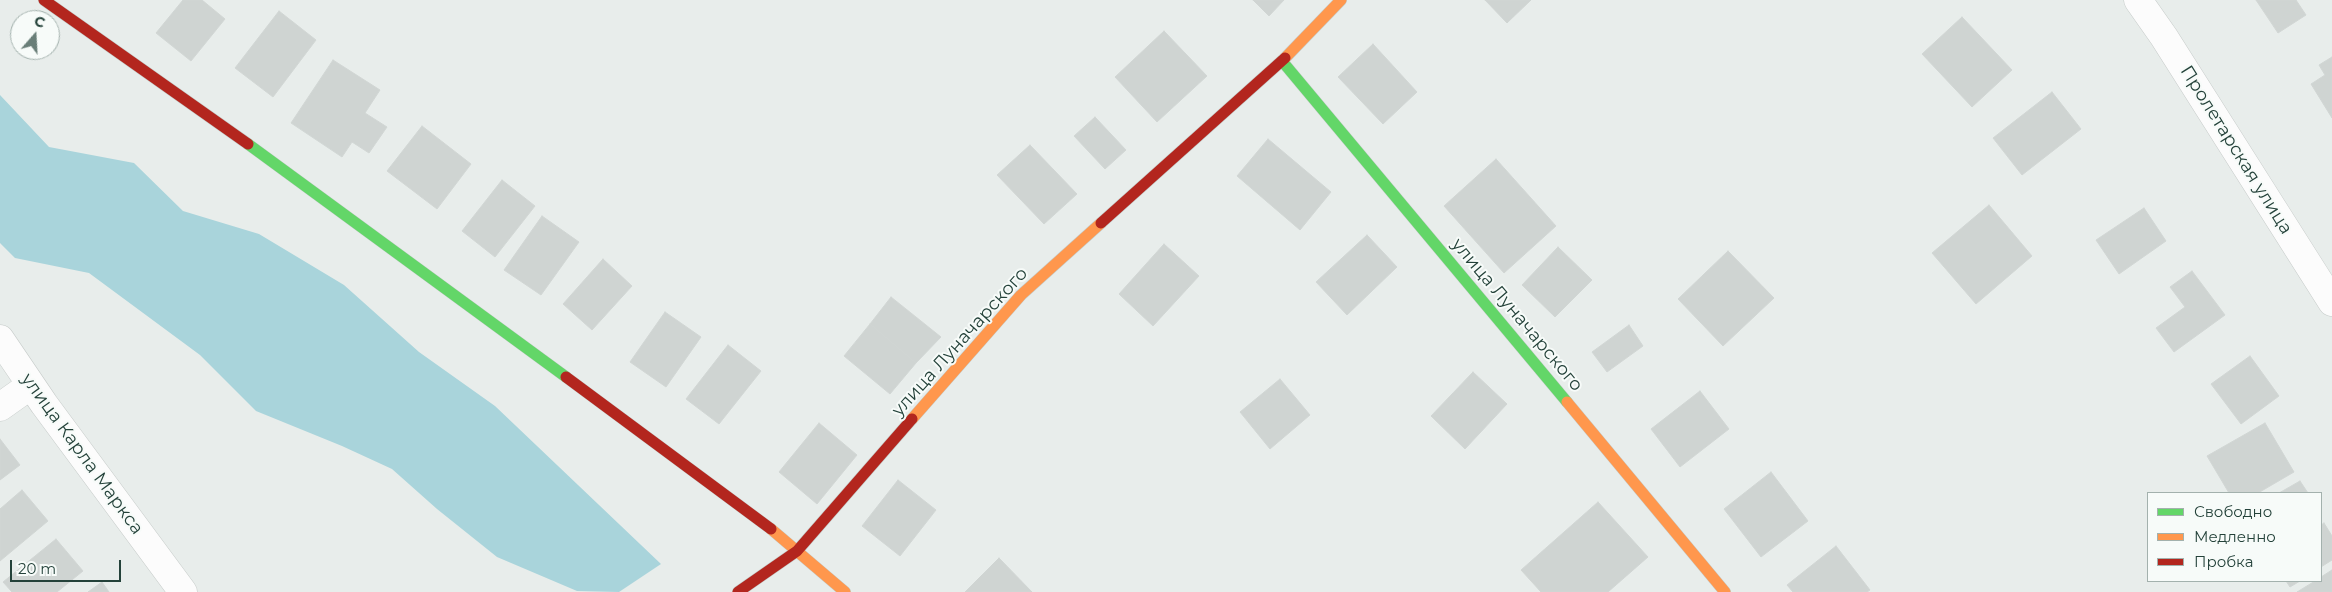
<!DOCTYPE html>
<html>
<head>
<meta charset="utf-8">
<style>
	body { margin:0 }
	#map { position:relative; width:2332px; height:592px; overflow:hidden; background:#e8edeb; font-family:Montserrat,sans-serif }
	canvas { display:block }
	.legend { position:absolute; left:2147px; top:492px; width:175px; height:90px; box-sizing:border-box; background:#f7fbf9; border:1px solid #a3b1ad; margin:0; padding:6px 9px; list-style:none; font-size:15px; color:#24423a }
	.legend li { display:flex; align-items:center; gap:10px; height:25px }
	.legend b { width:25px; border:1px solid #a3b1ad }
	.north { position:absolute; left:10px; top:10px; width:50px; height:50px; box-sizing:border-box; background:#f7fbf9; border:1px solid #a3b1ad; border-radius:50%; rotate:19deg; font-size:14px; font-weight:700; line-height:20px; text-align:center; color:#24423a }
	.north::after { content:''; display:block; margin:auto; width:18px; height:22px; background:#697e78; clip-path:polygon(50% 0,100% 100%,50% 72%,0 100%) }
	.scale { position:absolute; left:10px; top:560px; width:111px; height:22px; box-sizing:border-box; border:2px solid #24423a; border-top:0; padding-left:6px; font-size:15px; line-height:18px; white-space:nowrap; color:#24423a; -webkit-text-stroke:4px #f7fbf9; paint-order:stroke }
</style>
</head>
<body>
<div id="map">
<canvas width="2332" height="592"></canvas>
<ul class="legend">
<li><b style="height:6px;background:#63d668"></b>Свободно</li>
<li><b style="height:6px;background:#ff974d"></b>Медленно</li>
<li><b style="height:6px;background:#b3261e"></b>Пробка</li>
</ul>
<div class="north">С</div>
<div class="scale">20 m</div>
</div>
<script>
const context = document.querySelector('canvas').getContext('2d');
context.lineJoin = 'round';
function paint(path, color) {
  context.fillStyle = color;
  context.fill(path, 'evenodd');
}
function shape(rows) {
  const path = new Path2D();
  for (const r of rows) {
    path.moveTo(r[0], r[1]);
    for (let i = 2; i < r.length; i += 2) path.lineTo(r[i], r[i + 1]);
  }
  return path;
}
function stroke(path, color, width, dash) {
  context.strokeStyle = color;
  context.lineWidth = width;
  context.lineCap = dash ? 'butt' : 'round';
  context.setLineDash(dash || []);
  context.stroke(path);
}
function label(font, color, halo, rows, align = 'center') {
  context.font = font + ' Montserrat,sans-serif';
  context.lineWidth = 4;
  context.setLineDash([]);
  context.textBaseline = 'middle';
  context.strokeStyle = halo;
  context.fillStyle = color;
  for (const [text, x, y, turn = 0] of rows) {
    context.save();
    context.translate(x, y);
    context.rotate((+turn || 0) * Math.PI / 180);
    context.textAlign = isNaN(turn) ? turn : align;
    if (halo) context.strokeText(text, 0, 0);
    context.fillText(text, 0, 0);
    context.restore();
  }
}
paint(shape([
	[0,95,49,147,134,163,183,211,259,234,344,285,419,352,495,406,661,564,619,592,577,591,497,557,437,509,392,469,342,446,256,411,200,355,89,273,15,258,0,243]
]), '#a9d4db');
const building = shape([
	[183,0,202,0,225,19,191,61,156,33,183,0],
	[1253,0,1284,0,1269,16,1253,0],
	[1485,0,1531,0,1507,23,1485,0],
	[2256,0,2296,0,2306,15,2278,33,2256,0],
	[279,11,316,40,273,97,235,68,279,11],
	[1962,17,2012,70,1972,107,1922,54,1962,17],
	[1164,31,1207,76,1157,122,1115,77,1164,31],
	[1373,44,1417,92,1383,124,1338,77,1373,44],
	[2332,57,2332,118,2311,84,2325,75,2319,65,2332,57],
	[333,60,380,90,365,113,387,127,369,153,352,142,342,157,291,123,333,60],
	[2052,92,2081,129,2022,175,1993,138,2052,92],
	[1095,117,1126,150,1105,169,1074,136,1095,117],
	[422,126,471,164,437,209,387,171,422,126],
	[1268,139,1331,192,1300,230,1237,176,1268,139],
	[1030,145,1077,194,1044,224,997,175,1030,145],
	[1496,159,1556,226,1504,273,1444,206,1496,159],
	[502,180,535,206,495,257,462,231,502,180],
	[1989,205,2032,256,1976,304,1932,253,1989,205],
	[2144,208,2166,241,2119,274,2096,240,2144,208],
	[542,216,579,242,541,295,504,270,542,216],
	[1367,235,1397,267,1347,315,1316,282,1367,235],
	[1164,244,1199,276,1153,326,1119,294,1164,244],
	[1558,247,1592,280,1555,317,1522,285,1558,247],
	[1728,251,1774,298,1723,346,1678,299,1728,251],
	[603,259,632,286,592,330,563,304,603,259],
	[2192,271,2225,315,2174,352,2156,328,2185,307,2170,287,2192,271],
	[891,297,941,337,916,363,870,324,891,297],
	[665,312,701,337,666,387,630,362,665,312],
	[870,324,916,363,890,394,844,356,870,324],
	[1629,325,1643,346,1607,372,1592,352,1629,325],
	[728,345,761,371,719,424,686,399,728,345],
	[2250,356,2279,396,2241,424,2211,384,2250,356],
	[1473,372,1507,404,1465,449,1431,416,1473,372],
	[1280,379,1310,415,1270,449,1240,412,1280,379],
	[1700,391,1729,429,1680,467,1651,429,1700,391],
	[819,423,857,455,817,504,779,472,819,423],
	[2265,423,2294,472,2258,493,2229,493,2207,456,2265,423],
	[0,439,20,465,0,480,0,439],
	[1771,472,1808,521,1761,557,1724,509,1771,472],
	[898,480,936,510,900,556,862,526,898,480],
	[2300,481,2308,493,2279,493,2300,481],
	[22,490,48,521,0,561,0,509,22,490],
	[1598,502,1648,557,1608,592,1541,592,1521,570,1598,502],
	[2324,523,2332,536,2332,560,2321,567,2321,525,2324,523],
	[56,539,83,571,57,592,12,592,3,582,56,539],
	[1836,546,1870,590,1867,592,1793,592,1787,585,1836,546],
	[999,558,1032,592,965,592,999,558],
	[2332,570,2332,592,2297,592,2315,581,2321,581,2321,577,2332,570],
	[2286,581,2300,581,2290,587,2286,581],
	[102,582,109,592,88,592,102,582]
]);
paint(building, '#cfd4d2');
stroke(building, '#d1d6d4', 1);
const street = shape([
	[2138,0,2164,37,2332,302],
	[0,339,44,404,183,592],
	[0,407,31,385]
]);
const fast = shape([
	[1282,61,1567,402],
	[248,144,566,377]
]);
const slow = shape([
	[1285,58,1341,0],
	[1567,402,1725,592],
	[912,419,1021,295,1101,223],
	[771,529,845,592]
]);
const jam = shape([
	[44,0,248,144],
	[1101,223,1285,58],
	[566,377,771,529],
	[738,592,797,551,912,419]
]);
stroke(street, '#c5cac8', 29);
stroke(fast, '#c3cbc8', 12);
stroke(slow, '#c3cbc8', 12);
stroke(jam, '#c3cbc8', 12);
stroke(street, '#fcfcfc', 28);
stroke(fast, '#63d668', 11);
stroke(slow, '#ff974d', 11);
stroke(jam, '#b3261e', 11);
label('18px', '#24423a', '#f7fbf9', [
	["Пролетарская улица",2236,150,58],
	["улица Луначарского",1517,315,50],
	["улица Луначарского",960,342,-48],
	["улица Карла Маркса",82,454,54]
]);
</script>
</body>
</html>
